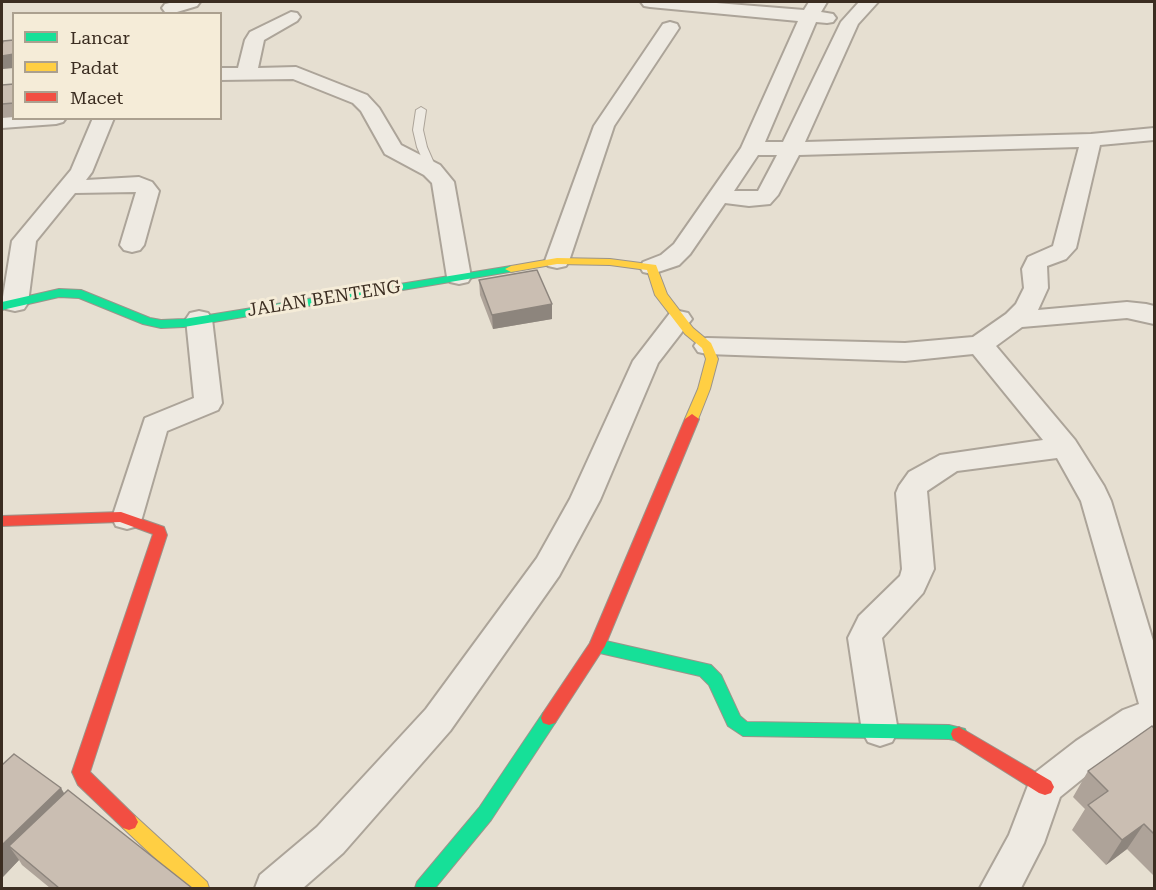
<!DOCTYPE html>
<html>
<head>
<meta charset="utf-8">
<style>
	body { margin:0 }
	#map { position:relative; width:1156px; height:890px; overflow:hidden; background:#e6dfd1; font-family:"Roboto Serif",serif }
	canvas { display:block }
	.frame { position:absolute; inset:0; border:3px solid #3b2d21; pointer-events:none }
	.legend { position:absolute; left:12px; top:12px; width:210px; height:108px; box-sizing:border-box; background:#f5ecd8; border:2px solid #aba08f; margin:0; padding:8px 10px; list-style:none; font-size:18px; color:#3b2d21 }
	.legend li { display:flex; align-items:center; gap:12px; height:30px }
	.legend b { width:30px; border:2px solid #aba08f }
</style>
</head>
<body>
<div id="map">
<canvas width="1156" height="890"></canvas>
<div class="frame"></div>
<ul class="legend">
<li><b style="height:8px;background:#16e098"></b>Lancar</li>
<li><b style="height:8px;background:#ffcf43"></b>Padat</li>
<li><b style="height:8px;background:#f24e42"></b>Macet</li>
</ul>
</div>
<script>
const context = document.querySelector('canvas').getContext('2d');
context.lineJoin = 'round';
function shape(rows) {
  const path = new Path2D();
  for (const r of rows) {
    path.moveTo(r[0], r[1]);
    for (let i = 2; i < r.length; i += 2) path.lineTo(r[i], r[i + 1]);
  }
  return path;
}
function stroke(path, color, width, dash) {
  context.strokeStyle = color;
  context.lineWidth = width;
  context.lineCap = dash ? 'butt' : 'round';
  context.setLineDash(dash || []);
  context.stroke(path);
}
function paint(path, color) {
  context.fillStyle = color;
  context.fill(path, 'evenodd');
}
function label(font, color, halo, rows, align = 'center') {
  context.font = font + ' "Roboto Serif",serif';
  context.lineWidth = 6;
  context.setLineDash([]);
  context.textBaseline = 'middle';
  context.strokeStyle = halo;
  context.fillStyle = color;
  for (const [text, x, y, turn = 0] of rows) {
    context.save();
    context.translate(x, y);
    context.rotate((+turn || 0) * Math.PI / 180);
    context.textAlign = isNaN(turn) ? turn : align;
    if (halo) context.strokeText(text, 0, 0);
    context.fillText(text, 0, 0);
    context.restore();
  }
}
const lane = shape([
	[421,107,426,110,423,130,427,147,437,170,432,173,427,170,417,147,413,130,416,110,421,107]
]);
const street = shape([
	[174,2,200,2,197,6,177,12,165,12,162,8,165,4,174,2],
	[641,2,704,2,804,10,809,2,827,2,821,12,833,14,836,18,833,22,827,23,816,22,765,142,783,142,841,22,859,2,878,2,858,24,805,142,1091,134,1154,128,1154,140,1100,145,1076,248,1066,259,1047,266,1048,288,1038,310,1127,302,1146,304,1154,306,1154,324,1127,318,1022,327,996,346,1075,440,1104,486,1111,501,1154,644,1154,730,1146,733,1102,763,1060,797,1044,843,1021,888,980,888,1009,835,1032,775,1076,741,1123,710,1139,704,1081,501,1057,458,957,471,927,491,934,569,923,593,882,638,898,731,892,742,880,746,868,742,862,731,848,638,859,616,900,576,902,569,896,493,899,486,909,472,940,455,1043,440,973,354,905,361,707,354,698,352,694,346,698,340,707,338,905,343,973,337,1006,314,1016,304,1024,288,1022,269,1028,257,1053,246,1079,147,799,155,778,195,770,204,749,206,725,203,690,254,679,265,652,274,643,272,640,267,643,262,661,255,674,244,741,148,798,21,650,7,644,6,641,2],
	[758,155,777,155,758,191,734,191,758,155],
	[291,12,297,13,300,17,297,21,264,40,258,68,296,67,367,95,379,108,401,145,440,165,454,182,471,277,468,282,459,284,450,282,447,277,432,183,424,175,385,154,361,111,353,103,293,79,220,80,220,68,238,68,245,40,250,32,291,12],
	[670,22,677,24,679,28,614,126,569,261,566,266,557,268,548,266,545,261,594,126,663,24,670,22],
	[14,115,14,118,66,118,63,122,56,124,2,128,2,116,14,115],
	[93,118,114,118,92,172,86,180,139,177,152,182,159,191,144,245,140,250,132,252,124,250,120,245,136,192,75,193,36,241,28,303,24,309,15,311,6,309,2,303,12,241,71,170,93,118],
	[199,311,208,313,212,319,222,403,218,410,167,431,142,518,138,526,127,529,116,526,112,518,145,418,194,398,186,319,190,313,199,311],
	[679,311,688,313,692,319,658,363,600,500,559,576,450,731,343,853,303,888,255,888,260,875,317,827,426,709,537,558,570,499,633,361,670,313,679,311]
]);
const fast = shape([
	[511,266,515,267,515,271,184,327,161,328,143,324,79,298,59,297,2,310,2,302,59,289,81,290,150,318,161,320,184,319,511,266],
	[597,639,711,665,721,675,740,716,747,722,949,725,965,729,967,734,965,739,959,741,949,739,743,736,728,726,709,685,700,676,591,651,589,646,591,641,597,639],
	[549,711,555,713,557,718,555,723,491,820,435,888,415,888,417,882,479,808,543,713,549,711]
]);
const slow = shape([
	[557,258,610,259,656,265,667,294,693,328,711,343,718,359,710,389,697,422,687,422,685,419,698,389,706,359,702,348,685,334,655,295,647,270,610,265,557,264,511,272,505,269,511,266,557,258],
	[129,814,135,816,207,882,209,888,187,888,123,828,120,822,123,816,129,814]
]);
const jam = shape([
	[692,414,699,419,605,646,555,723,549,725,543,723,541,718,543,713,590,643,685,419,692,414],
	[121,512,164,527,167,535,90,772,135,816,138,822,135,828,129,830,123,828,78,785,72,772,153,534,120,522,2,526,2,516,121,512],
	[959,727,1051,781,1054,787,1051,793,1045,795,1039,793,953,739,951,734,953,729,959,727]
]);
stroke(lane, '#aca499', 2);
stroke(street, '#aca499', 4);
stroke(fast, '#9b948a', 2);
stroke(slow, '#9b948a', 2);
stroke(jam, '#9b948a', 2);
paint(lane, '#eeeae2');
paint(street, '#eeeae2');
paint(fast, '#16e098');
paint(slow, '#ffcf43');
paint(jam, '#f24e42');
paint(shape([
	[14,84,14,117,2,118,2,85],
	[479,280,552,319,493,329,480,295],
	[1155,729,1155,877,1127,849,1106,865,1072,830,1085,809,1073,797,1088,771],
	[14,754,64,794,192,888,50,888,22,865,19,860,2,878]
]), '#aea399');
paint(shape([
	[14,54,14,68,3,69,2,65,2,56],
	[552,304,552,319,493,329,492,315],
	[61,788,73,808,9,846,19,860,2,878,2,845],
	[1144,824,1127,849,1106,865,1122,840]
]), '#8d857d');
const building = shape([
	[14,40,14,54,2,56,2,45,3,41,14,40],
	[14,84,14,103,2,104,2,85,14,84],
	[537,270,552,304,492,315,479,280,537,270],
	[1152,726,1155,729,1155,835,1144,824,1122,840,1088,805,1108,791,1088,771,1152,726],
	[14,754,61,788,2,845,2,765,14,754],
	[68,790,192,888,59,888,9,846,68,790]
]);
paint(building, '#cabeb2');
stroke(building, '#8d857d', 1.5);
label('18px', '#3b2d21', '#f5ecd8', [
	["JALAN BENTENG",324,299,-9]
]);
</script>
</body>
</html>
